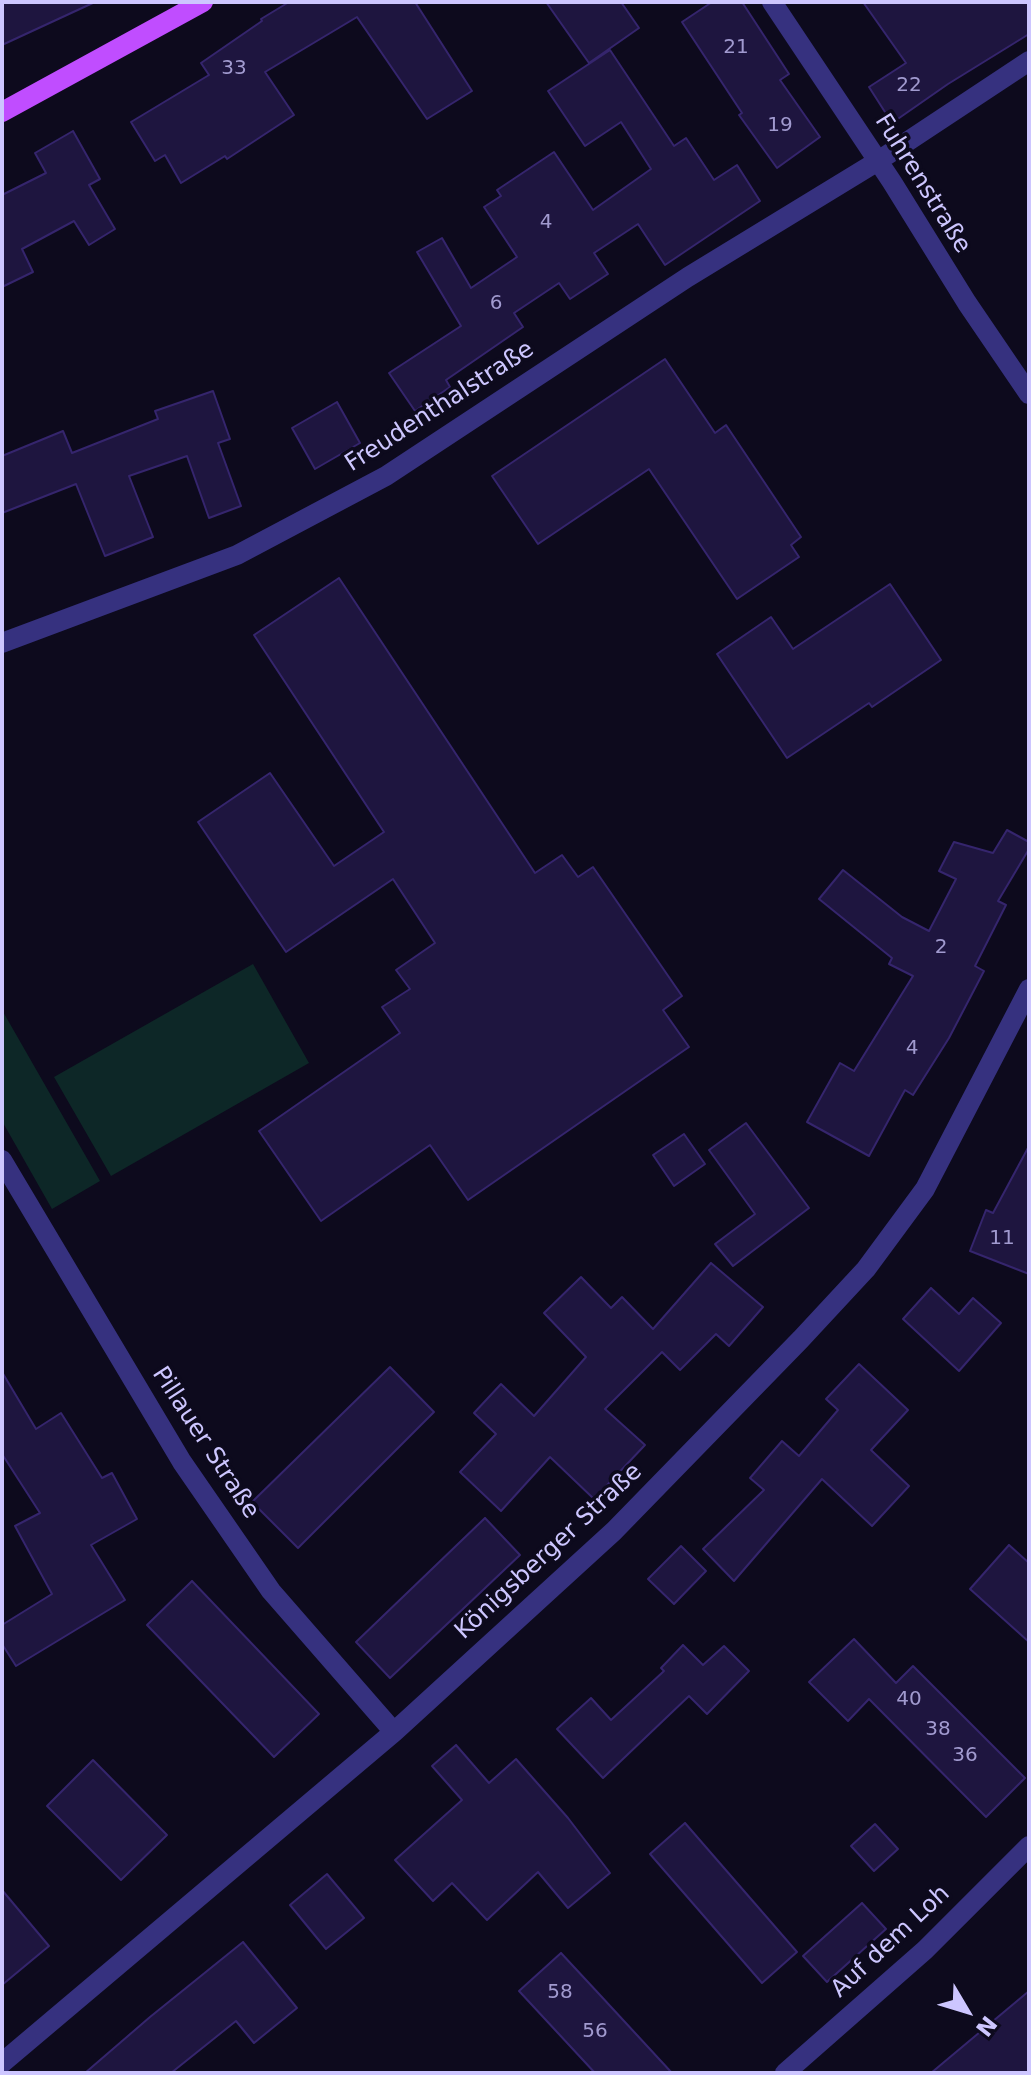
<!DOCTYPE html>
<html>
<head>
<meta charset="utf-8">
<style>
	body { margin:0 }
	#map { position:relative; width:1031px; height:2075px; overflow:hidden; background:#0d0a1d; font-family:"DejaVu Sans",sans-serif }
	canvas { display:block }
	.frame { position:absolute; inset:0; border:4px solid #cdc6ff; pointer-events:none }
	.north { position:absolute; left:927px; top:1971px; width:80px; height:80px; -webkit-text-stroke:6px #0d0a1d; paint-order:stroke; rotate:128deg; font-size:22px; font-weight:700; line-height:32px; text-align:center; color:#cdc6ff }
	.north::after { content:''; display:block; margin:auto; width:28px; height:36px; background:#cdc6ff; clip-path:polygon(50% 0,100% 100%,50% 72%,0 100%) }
</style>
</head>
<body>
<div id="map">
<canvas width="1031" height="2075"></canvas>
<div class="frame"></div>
<div class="north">N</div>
</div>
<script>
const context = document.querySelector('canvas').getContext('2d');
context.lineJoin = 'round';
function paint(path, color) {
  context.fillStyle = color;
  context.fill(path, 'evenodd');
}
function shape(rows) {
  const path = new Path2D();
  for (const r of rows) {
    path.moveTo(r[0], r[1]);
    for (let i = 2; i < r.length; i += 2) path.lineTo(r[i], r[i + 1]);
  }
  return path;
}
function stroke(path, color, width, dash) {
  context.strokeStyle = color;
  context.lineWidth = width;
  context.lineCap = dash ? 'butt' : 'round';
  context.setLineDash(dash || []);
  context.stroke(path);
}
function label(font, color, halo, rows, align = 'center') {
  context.font = font + ' "DejaVu Sans",sans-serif';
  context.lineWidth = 7;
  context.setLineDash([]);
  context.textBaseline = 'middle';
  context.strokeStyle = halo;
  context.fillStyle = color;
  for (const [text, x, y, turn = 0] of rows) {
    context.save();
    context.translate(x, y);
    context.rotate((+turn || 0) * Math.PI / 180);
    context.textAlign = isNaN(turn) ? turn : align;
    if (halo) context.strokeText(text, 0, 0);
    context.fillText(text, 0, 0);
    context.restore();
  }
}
paint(shape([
	[253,964,309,1063,111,1176,54,1077],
	[2,1010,100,1181,52,1209,2,1121]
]), '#0d2727');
const building = shape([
	[2,2,95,2,2,45,2,2],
	[289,2,415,2,472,91,427,119,357,17,265,72,294,115,227,159,225,156,181,183,165,155,155,161,131,122,209,75,201,63,262,21,261,19,289,2],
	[546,2,621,2,639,28,589,63,546,2],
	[712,2,742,2,789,74,780,80,820,137,777,168,739,115,742,113,682,22,712,2],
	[863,2,1029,2,1029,34,948,84,892,123,869,87,906,63,863,2],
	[610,50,674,146,686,138,714,180,737,165,760,201,665,265,638,224,594,253,608,274,570,299,559,283,514,313,523,327,446,380,450,387,415,411,389,373,461,326,417,252,442,238,471,288,517,257,484,207,501,196,497,190,554,152,593,210,651,169,621,122,585,146,548,91,610,50],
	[73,131,100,179,89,185,115,229,89,245,74,221,22,249,33,272,2,287,2,195,46,173,35,153,73,131],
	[665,359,715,433,726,425,801,537,791,545,799,557,737,599,649,469,538,544,492,476,665,359],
	[213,391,230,439,218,443,241,506,209,518,187,456,129,476,153,537,105,556,76,484,2,513,2,456,63,431,72,453,158,419,155,411,213,391],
	[337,402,360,443,315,469,292,428,337,402],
	[339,578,535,873,562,855,578,877,593,867,682,996,663,1010,689,1047,468,1200,430,1145,321,1221,259,1131,400,1033,382,1007,410,989,396,970,435,943,393,879,286,952,198,822,270,773,334,866,384,832,254,635,339,578],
	[890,584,941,660,872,707,869,703,787,758,717,654,771,617,793,649,890,584],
	[1007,830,1029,842,1029,849,998,901,1006,905,975,966,984,971,949,1038,913,1095,905,1090,869,1156,807,1122,840,1063,854,1071,913,976,889,964,892,958,819,899,843,870,902,917,929,931,956,879,939,871,954,842,993,853,1007,830],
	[746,1123,809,1208,733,1266,715,1244,755,1214,709,1150,746,1123],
	[684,1134,705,1164,674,1186,653,1155,684,1134],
	[1029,1146,1029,1274,970,1251,986,1210,993,1213,1029,1146],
	[711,1263,763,1307,729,1346,716,1334,680,1370,662,1352,605,1409,645,1445,594,1499,550,1457,501,1511,460,1472,496,1434,474,1413,501,1384,534,1416,586,1357,544,1313,581,1277,611,1308,622,1297,653,1329,711,1263],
	[931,1288,959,1314,973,1298,1001,1323,959,1371,903,1319,931,1288],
	[859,1364,908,1410,871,1450,909,1486,872,1526,822,1479,734,1581,703,1549,764,1490,750,1478,782,1441,799,1456,838,1410,826,1399,859,1364],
	[390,1367,434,1412,298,1548,252,1502,390,1367],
	[2,1372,36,1429,61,1413,102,1478,112,1473,137,1519,91,1545,125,1600,16,1666,2,1644,2,1625,52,1594,15,1526,40,1513,2,1454,2,1372],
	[485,1518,520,1555,390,1678,356,1642,485,1518],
	[1009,1545,1029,1563,1029,1642,970,1589,1009,1545],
	[681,1546,706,1571,674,1604,648,1579,681,1546],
	[192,1581,319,1714,274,1757,147,1625,192,1581],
	[854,1639,896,1683,913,1666,1025,1778,986,1817,869,1699,848,1721,809,1682,854,1639],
	[683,1645,703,1665,724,1646,749,1671,707,1714,689,1696,603,1778,557,1729,591,1698,611,1720,664,1671,661,1668,683,1645],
	[456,1745,489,1783,516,1759,568,1818,610,1873,568,1908,538,1872,487,1920,452,1883,433,1901,395,1860,462,1800,432,1766,456,1745],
	[93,1760,167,1835,121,1880,47,1806,93,1760],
	[685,1823,797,1952,762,1983,650,1854,685,1823],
	[875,1824,898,1849,874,1871,851,1846,875,1824],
	[327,1874,364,1918,326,1949,290,1905,327,1874],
	[2,1890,49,1946,2,1985,2,1890],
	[862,1903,886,1929,827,1982,803,1956,862,1903],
	[243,1942,297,2008,254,2043,236,2021,171,2073,85,2073,150,2017,243,1942],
	[561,1953,600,1995,672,2073,595,2073,519,1991,561,1953],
	[1029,1991,1029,2073,931,2073,1029,1991]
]);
paint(building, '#1e153f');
stroke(building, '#35256d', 2);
stroke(shape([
	[772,2,892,182,967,303,1029,394],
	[2,643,237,555,386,476,688,277,878,161,1029,61],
	[2,1160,182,1462,271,1591,394,1732],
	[2,2063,394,1732,614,1531,801,1339,866,1269,925,1189,1029,989],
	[785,2073,925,1950,1029,1846]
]), '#36317f', 20);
stroke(shape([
	[2,112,203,2]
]), '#c04dff', 20);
label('20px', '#a19acf', null, [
	["21",736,48],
	["33",234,69],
	["22",909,86],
	["19",780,126],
	["4",546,223],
	["6",496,304],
	["2",941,948],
	["4",912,1049],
	["11",1002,1239],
	["40",909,1700],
	["38",938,1730],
	["36",965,1756],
	["58",560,1993],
	["56",595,2032]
]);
label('24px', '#cdc6ff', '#0d0a1d', [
	["Fuhrenstraße",922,184,58],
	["Freudenthalstraße",440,407,-33],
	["Pillauer Straße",205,1443,57],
	["Königsberger Straße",549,1552,-43],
	["Auf dem Loh",891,1942,-43]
]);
</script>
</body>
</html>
